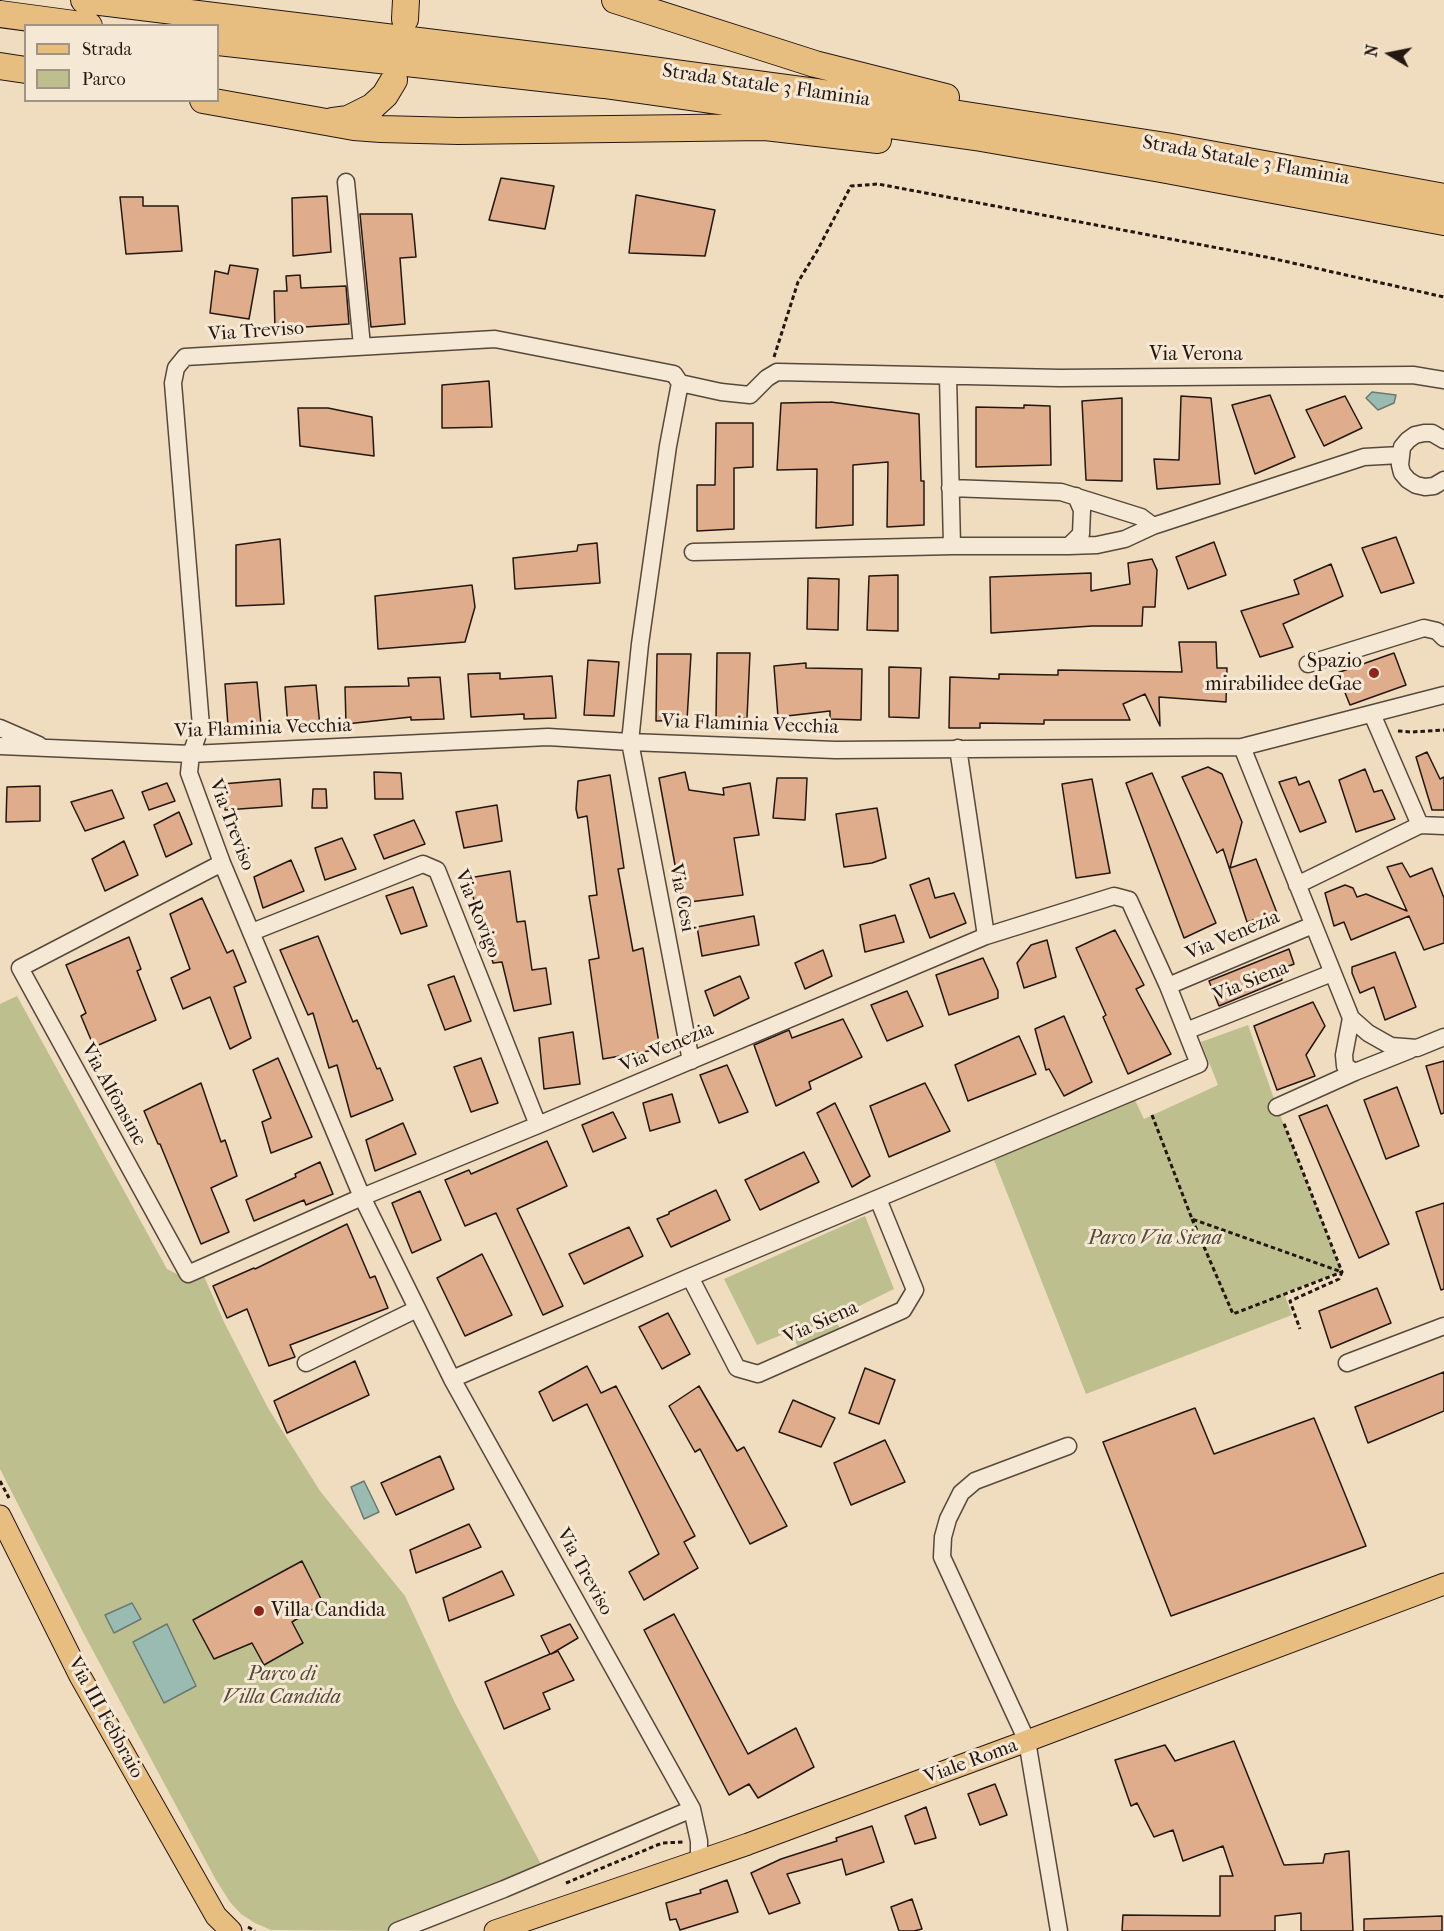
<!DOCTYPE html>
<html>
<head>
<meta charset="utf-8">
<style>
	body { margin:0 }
	#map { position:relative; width:1444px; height:1931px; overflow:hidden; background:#f0dcbf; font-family:"IM FELL French Canon",serif }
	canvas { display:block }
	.legend { position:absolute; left:24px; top:24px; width:195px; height:78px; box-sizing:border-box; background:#f5e8d5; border:2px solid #a19487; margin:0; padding:8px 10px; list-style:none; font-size:18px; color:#241711 }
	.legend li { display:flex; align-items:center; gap:12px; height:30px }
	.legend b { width:30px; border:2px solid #a19487 }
	.north { position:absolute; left:1360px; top:24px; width:60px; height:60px; -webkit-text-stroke:4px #f5e8d5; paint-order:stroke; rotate:280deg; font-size:16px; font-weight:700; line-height:24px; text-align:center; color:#241711 }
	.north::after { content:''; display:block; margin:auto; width:21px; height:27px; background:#241711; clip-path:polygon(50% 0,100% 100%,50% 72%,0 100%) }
</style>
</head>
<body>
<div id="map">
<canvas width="1444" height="1931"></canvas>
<ul class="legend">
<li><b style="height:8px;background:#e8be80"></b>Strada</li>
<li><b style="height:16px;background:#bebf8f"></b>Parco</li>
</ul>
<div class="north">N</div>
</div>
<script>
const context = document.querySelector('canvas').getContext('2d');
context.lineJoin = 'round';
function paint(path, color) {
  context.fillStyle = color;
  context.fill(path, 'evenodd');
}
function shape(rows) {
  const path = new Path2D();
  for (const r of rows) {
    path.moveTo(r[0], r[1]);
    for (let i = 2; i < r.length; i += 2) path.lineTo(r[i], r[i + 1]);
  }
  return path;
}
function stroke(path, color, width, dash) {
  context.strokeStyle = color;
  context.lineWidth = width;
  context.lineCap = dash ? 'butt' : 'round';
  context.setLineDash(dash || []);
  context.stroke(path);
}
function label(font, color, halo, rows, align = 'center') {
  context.font = font + ' "IM FELL French Canon",serif';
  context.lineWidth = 6;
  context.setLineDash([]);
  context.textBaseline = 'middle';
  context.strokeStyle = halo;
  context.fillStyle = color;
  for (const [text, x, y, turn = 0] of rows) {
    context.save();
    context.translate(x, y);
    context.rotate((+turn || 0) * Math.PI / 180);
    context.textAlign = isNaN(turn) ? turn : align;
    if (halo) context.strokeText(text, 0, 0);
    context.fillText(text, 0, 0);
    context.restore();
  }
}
paint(shape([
	[17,996,167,1269,185,1278,203,1274,224,1322,268,1408,320,1491,405,1596,455,1703,542,1866,390,1931,271,1930,255,1923,241,1914,230,1902,216,1880,84,1634,0,1469,0,1004],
	[1248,1025,1277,1107,1342,1272,1284,1293,1292,1315,1086,1394,994,1160,1134,1098,1144,1119,1218,1085,1201,1042],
	[865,1216,894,1289,835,1318,841,1331,799,1350,791,1331,757,1345,724,1279]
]), '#bebf8f');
const water = shape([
	[1372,392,1396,395,1394,403,1378,410,1366,398,1372,392],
	[364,1481,379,1512,364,1519,351,1487,364,1481],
	[132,1603,141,1619,114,1633,105,1615,132,1603],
	[167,1624,196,1686,164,1703,133,1642,167,1624]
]);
paint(water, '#9abbb2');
stroke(water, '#6b7972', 1.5);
const building = shape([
	[501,178,554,186,545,229,489,220,501,178],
	[636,195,715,210,705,256,629,253,636,195],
	[327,196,331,252,293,256,292,198,327,196],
	[120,197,143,197,143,206,178,206,182,251,126,254,120,197],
	[360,214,412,214,416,257,400,258,405,324,371,327,360,214],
	[230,265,258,269,249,319,210,313,215,271,228,274,230,265],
	[300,275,301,288,346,286,349,324,275,329,274,291,287,291,286,276,300,275],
	[489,381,492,427,442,428,442,385,489,381],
	[1270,395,1295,457,1255,474,1232,405,1270,395],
	[1181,396,1211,398,1220,484,1157,489,1154,459,1179,460,1181,396],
	[1345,396,1362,428,1324,446,1306,410,1345,396],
	[1122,398,1122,481,1086,480,1082,401,1122,398],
	[831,402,919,414,921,481,924,481,924,525,887,527,888,462,853,465,853,525,816,528,817,469,777,470,781,403,831,402],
	[1024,405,1050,406,1051,465,976,467,976,407,1024,408,1024,405],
	[298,408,328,408,372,417,374,456,300,446,298,408],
	[716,423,753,423,753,467,734,468,734,529,697,531,697,485,715,485,716,423],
	[1396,537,1414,583,1381,593,1362,548,1396,537],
	[280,539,284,604,236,606,236,545,280,539],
	[1214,542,1226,575,1188,589,1176,557,1214,542],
	[597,543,600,583,515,589,513,558,577,551,578,545,597,543],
	[1152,559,1157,570,1155,607,1143,607,1142,626,1092,626,991,633,990,577,1091,573,1091,591,1130,584,1128,563,1152,559],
	[1331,564,1343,596,1283,624,1293,647,1260,657,1241,611,1299,594,1294,580,1331,564],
	[898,575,898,631,867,630,869,576,898,575],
	[808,578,839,579,838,630,807,629,808,578],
	[472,585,475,607,465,642,378,649,375,596,472,585],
	[1179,642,1216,642,1217,668,1227,668,1226,702,1159,697,1160,726,1145,694,1123,704,1130,720,1044,720,1044,724,980,723,980,728,949,728,950,677,999,679,999,674,1058,675,1058,670,1182,672,1179,642],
	[717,653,750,653,747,718,716,720,717,653],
	[1394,653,1406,685,1350,705,1337,673,1394,653],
	[657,654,691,654,687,720,656,721,657,654],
	[588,660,619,662,614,716,584,715,588,660],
	[806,663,806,668,862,669,861,720,830,719,830,711,778,717,774,666,806,663],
	[889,667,921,668,919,718,889,717,889,667],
	[500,673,500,679,552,676,556,718,524,719,524,714,471,717,468,674,500,673],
	[440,677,444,719,411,720,411,717,346,724,345,687,409,686,408,678,440,677],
	[257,682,261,724,228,726,225,684,257,682],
	[316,685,320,727,288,728,285,687,316,685],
	[1427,752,1440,779,1444,777,1444,810,1432,810,1416,757,1427,752],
	[1208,767,1222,774,1242,822,1230,868,1256,859,1277,913,1247,922,1223,849,1217,853,1182,777,1208,767],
	[1365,769,1374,792,1382,790,1395,819,1356,832,1339,780,1365,769],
	[374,772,401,773,403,799,375,799,374,772],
	[685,772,689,790,724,795,723,788,750,783,759,835,734,838,743,895,682,903,659,778,685,772],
	[1152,773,1216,923,1184,938,1126,783,1152,773],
	[610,775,624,868,618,869,633,951,643,948,660,1049,603,1059,589,960,599,958,589,896,597,895,587,816,578,818,576,809,578,781,610,775],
	[1296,777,1299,785,1309,781,1326,822,1300,832,1279,782,1296,777],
	[777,778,807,778,805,820,773,818,777,778],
	[280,779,282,806,225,810,222,784,280,779],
	[1092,779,1110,873,1076,878,1062,784,1092,779],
	[167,783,175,801,149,810,142,792,167,783],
	[40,786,40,821,6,822,7,787,40,786],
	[313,789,326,789,327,808,312,808,313,789],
	[112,790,124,818,85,831,71,802,112,790],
	[497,805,502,841,464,848,456,812,497,805],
	[877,808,886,858,872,863,844,867,836,814,877,808],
	[179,812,192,844,166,857,154,825,179,812],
	[414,820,425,844,384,859,374,835,414,820],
	[342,838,356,869,325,880,315,848,342,838],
	[124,841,138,875,105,891,92,859,124,841],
	[291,860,304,891,263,908,254,877,291,860],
	[1402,863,1410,877,1432,868,1444,898,1444,943,1424,950,1409,916,1351,940,1344,922,1334,926,1325,893,1345,885,1353,888,1357,897,1366,894,1407,911,1387,867,1402,863],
	[510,871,517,922,525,921,532,970,546,968,551,1004,514,1011,502,962,493,963,481,913,477,914,469,878,510,871],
	[929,878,935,898,954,893,966,923,930,938,910,885,929,878],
	[413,887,427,926,401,934,386,896,413,887],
	[202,898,227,953,233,950,246,982,234,987,251,1038,230,1049,210,997,183,1009,171,978,190,969,170,914,202,898],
	[895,915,904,942,865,952,860,925,895,915],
	[754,916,759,945,702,956,697,927,754,916],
	[1115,930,1144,985,1136,989,1171,1054,1128,1074,1103,1017,1106,1015,1076,948,1115,930],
	[318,936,353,1022,357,1020,377,1069,380,1068,393,1100,351,1117,337,1065,329,1068,313,1013,308,1015,280,950,318,936],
	[129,937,141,969,137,971,156,1020,94,1047,81,1016,86,1013,66,965,129,937],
	[1047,940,1056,977,1024,988,1017,963,1031,945,1047,940],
	[1289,949,1294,964,1279,970,1282,980,1219,1006,1209,981,1289,949],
	[823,950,832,976,805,989,795,963,823,950],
	[1395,952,1416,1007,1385,1020,1374,987,1360,993,1352,973,1352,967,1395,952],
	[983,958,998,991,998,998,949,1015,936,975,983,958],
	[454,976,471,1021,445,1030,428,985,454,976],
	[740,976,749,998,714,1016,705,991,740,976],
	[907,991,923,1026,887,1041,871,1005,907,991],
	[1313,1002,1325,1026,1306,1055,1315,1076,1277,1090,1254,1026,1313,1002],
	[1064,1016,1092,1082,1064,1096,1049,1069,1046,1070,1035,1029,1064,1016],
	[843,1019,862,1057,809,1082,811,1089,776,1106,754,1045,789,1030,792,1038,843,1019],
	[573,1032,580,1084,544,1089,539,1038,573,1032],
	[1019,1036,1036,1074,968,1101,955,1065,1019,1036],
	[278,1058,312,1137,271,1153,262,1122,271,1118,253,1070,278,1058],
	[481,1058,498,1103,471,1112,454,1067,481,1058],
	[1444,1061,1444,1113,1441,1114,1426,1066,1444,1061],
	[727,1065,748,1112,719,1123,700,1075,727,1065],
	[201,1083,221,1142,225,1140,237,1176,211,1188,229,1232,201,1244,160,1144,158,1144,144,1111,201,1083],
	[925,1083,950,1131,889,1157,870,1106,925,1083],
	[1397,1087,1419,1146,1386,1159,1364,1100,1397,1087],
	[672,1094,680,1122,650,1131,643,1103,672,1094],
	[835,1103,870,1176,852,1187,817,1113,835,1103],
	[1327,1105,1389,1244,1359,1258,1299,1116,1327,1105],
	[613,1112,626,1138,593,1152,582,1125,613,1112],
	[403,1123,416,1154,375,1171,366,1140,403,1123],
	[547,1141,567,1186,517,1209,563,1306,543,1315,496,1213,465,1226,445,1180,469,1170,471,1174,547,1141],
	[804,1152,819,1182,760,1210,745,1180,804,1152],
	[320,1162,333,1194,306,1205,304,1200,254,1221,246,1200,296,1177,295,1174,320,1162],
	[716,1190,730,1220,671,1247,657,1219,669,1214,669,1212,716,1190],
	[420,1191,441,1240,412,1253,392,1203,420,1191],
	[1444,1203,1444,1289,1441,1290,1416,1212,1444,1203],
	[347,1224,370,1278,375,1276,388,1308,290,1345,295,1357,269,1366,247,1309,227,1318,213,1286,254,1268,255,1269,347,1224],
	[629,1227,643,1256,584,1284,569,1254,629,1227],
	[482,1254,512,1315,465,1336,437,1278,482,1254],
	[1377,1288,1391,1323,1331,1348,1319,1311,1377,1288],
	[668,1313,690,1354,662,1369,639,1327,668,1313],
	[355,1361,369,1395,287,1433,274,1401,355,1361],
	[587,1366,601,1393,616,1386,695,1536,684,1542,698,1568,644,1600,629,1572,659,1554,587,1404,553,1421,539,1392,587,1366],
	[865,1368,895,1380,879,1424,849,1413,865,1368],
	[1444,1372,1444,1411,1368,1443,1355,1407,1444,1372],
	[699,1386,737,1451,744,1447,787,1526,750,1544,700,1449,695,1452,669,1406,699,1386],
	[793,1400,835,1418,821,1447,779,1432,793,1400],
	[1195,1408,1214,1454,1314,1418,1366,1546,1171,1616,1103,1442,1195,1408],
	[885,1440,905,1482,851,1505,834,1463,885,1440],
	[440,1456,454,1489,396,1515,381,1483,440,1456],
	[469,1524,481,1547,416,1573,410,1550,469,1524],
	[302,1561,323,1603,292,1622,303,1643,264,1665,252,1643,214,1659,193,1620,302,1561],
	[502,1571,514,1595,449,1621,443,1598,502,1571],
	[674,1614,748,1754,796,1728,814,1767,758,1798,749,1784,729,1795,644,1630,674,1614],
	[570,1624,578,1638,551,1654,558,1651,574,1680,543,1693,550,1709,504,1729,485,1682,550,1654,541,1636,570,1624],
	[1234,1741,1284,1865,1323,1863,1325,1854,1349,1851,1353,1931,1301,1931,1301,1913,1275,1916,1275,1931,1122,1931,1123,1915,1220,1916,1220,1876,1233,1876,1223,1846,1183,1861,1173,1830,1154,1837,1137,1803,1131,1806,1115,1760,1165,1745,1175,1761,1234,1741],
	[995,1784,1007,1815,980,1825,968,1794,995,1784],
	[926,1807,936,1838,915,1844,905,1816,926,1807],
	[872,1826,884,1862,846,1875,842,1859,787,1874,800,1903,769,1914,751,1873,781,1859,837,1841,836,1838,872,1826],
	[727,1880,738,1912,680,1930,676,1919,670,1920,666,1903,701,1893,700,1890,727,1880],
	[912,1899,922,1929,914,1931,899,1931,891,1907,912,1899],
	[1442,1916,1442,1931,1364,1931,1364,1919,1442,1916]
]);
paint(building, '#dfac8c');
stroke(building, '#241711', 1.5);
const minor = shape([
	[346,182,362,346],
	[680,383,721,392,750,395,767,378,777,372,1060,378,1413,375,1444,380],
	[1444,440,1432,433,1424,433,1415,435,1408,440,1402,447,1400,465,1402,473,1408,480,1416,485,1425,487,1434,486,1444,480],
	[950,488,1061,492,1141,517,1153,526],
	[952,546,1069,546,1097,545,1125,539,1153,526,1364,457,1400,455],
	[1069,546,1081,534,1082,510,1076,496],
	[693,552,952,546,948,376],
	[1308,664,1424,628,1437,631,1444,638],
	[1372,714,1420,825,1444,826],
	[0,728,39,745],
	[0,746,191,754,548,737,630,742,835,750,1242,747,1444,695],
	[1242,747,1351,1018,1368,1033,1391,1046,1417,1048,1444,1037],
	[958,748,986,936],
	[222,863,20,968,188,1274,362,1197,538,1125,986,936,1114,896,1129,900,1168,986,1199,1064,690,1277,452,1379],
	[1297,885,1420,825],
	[252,932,423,864,437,870,538,1125],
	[1168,986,1313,925],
	[1351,1018,1344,1055,1345,1066,1355,1072,1410,1050],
	[1186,1031,1332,973],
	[691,1061,630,742,640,644,668,446,680,383,674,374,495,339,185,357,176,368,173,383,201,726,191,754,189,773,222,863,362,1197,452,1379,692,1809,699,1841,699,1859],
	[1277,1107,1355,1072],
	[690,1277,737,1368,758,1374,903,1310,915,1290,878,1199],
	[306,1363,417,1309],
	[1347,1363,1444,1326],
	[397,1931,504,1889,692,1809],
	[1059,1931,1027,1741,942,1557,943,1537,948,1519,961,1493,975,1481,1068,1446]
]);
const major = shape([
	[0,1516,80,1676,216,1916,231,1931],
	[495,1931,748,1844,1027,1741,1444,1584]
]);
const highway = shape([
	[84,0,607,64,816,92,1166,146,1444,197],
	[615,0,815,64,946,97],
	[0,14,89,26],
	[405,19,406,0],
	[218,42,604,85,981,138,1161,169,1444,222],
	[0,66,26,70],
	[203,100,354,127,381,129,458,131,765,127,878,140],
	[333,121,348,119,372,107,385,95,394,80]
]);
stroke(minor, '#57483c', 19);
stroke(major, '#241711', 23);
stroke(highway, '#241711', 28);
stroke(shape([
	[774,357,798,282,817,251,851,186,878,184,1266,257,1444,297],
	[1398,731,1411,732,1444,730],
	[1152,1115,1192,1219,1342,1272,1339,1279,1290,1301,1300,1329],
	[1192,1219,1233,1314,1342,1272,1283,1121],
	[0,1481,9,1498],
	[566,1883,662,1843,683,1842],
	[248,1927,255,1931]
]), '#241711', 3, [4.5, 3]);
stroke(minor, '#f5e8d5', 16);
stroke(major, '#e8be80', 21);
stroke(highway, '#e8be80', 26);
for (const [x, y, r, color] of [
	[1374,673,6,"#8f2418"],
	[259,1611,6,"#8f2418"]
]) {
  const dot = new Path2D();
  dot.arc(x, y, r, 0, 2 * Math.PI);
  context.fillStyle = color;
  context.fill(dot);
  stroke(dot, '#f5e8d5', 2);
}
label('20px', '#241711', '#f5e8d5', [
	["Strada Statale 3 Flaminia",766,86,8],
	["Strada Statale 3 Flaminia",1246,161,10],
	["Via Treviso",256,332,-4],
	["Via Verona",1196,355],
	["Via Flaminia Vecchia",750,725,2],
	["Via Flaminia Vecchia",263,729,-2],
	["Via Treviso",231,825,69],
	["Via Cesi",681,898,79],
	["Via Rovigo",477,914,68],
	["Via Venezia",1233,936,-23],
	["Via Siena",1251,982,-22],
	["Via Venezia",667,1048,-23],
	["Via Alfonsine",113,1095,61],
	["Via Siena",821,1323,-24],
	["Via Treviso",584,1572,61],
	["Via III Febbraio",105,1718,61],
	["Viale Roma",971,1762,-20]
]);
label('20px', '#241711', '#f5e8d5', [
	["Spazio",1362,662],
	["mirabilidee deGae",1362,685],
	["Villa Candida",271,1611,"left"]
], 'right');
label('italic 20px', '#524937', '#f5e8d5', [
	["Parco Via Siena",1155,1239],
	["Parco di",282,1675],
	["Villa Candida",282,1698]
]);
</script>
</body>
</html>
